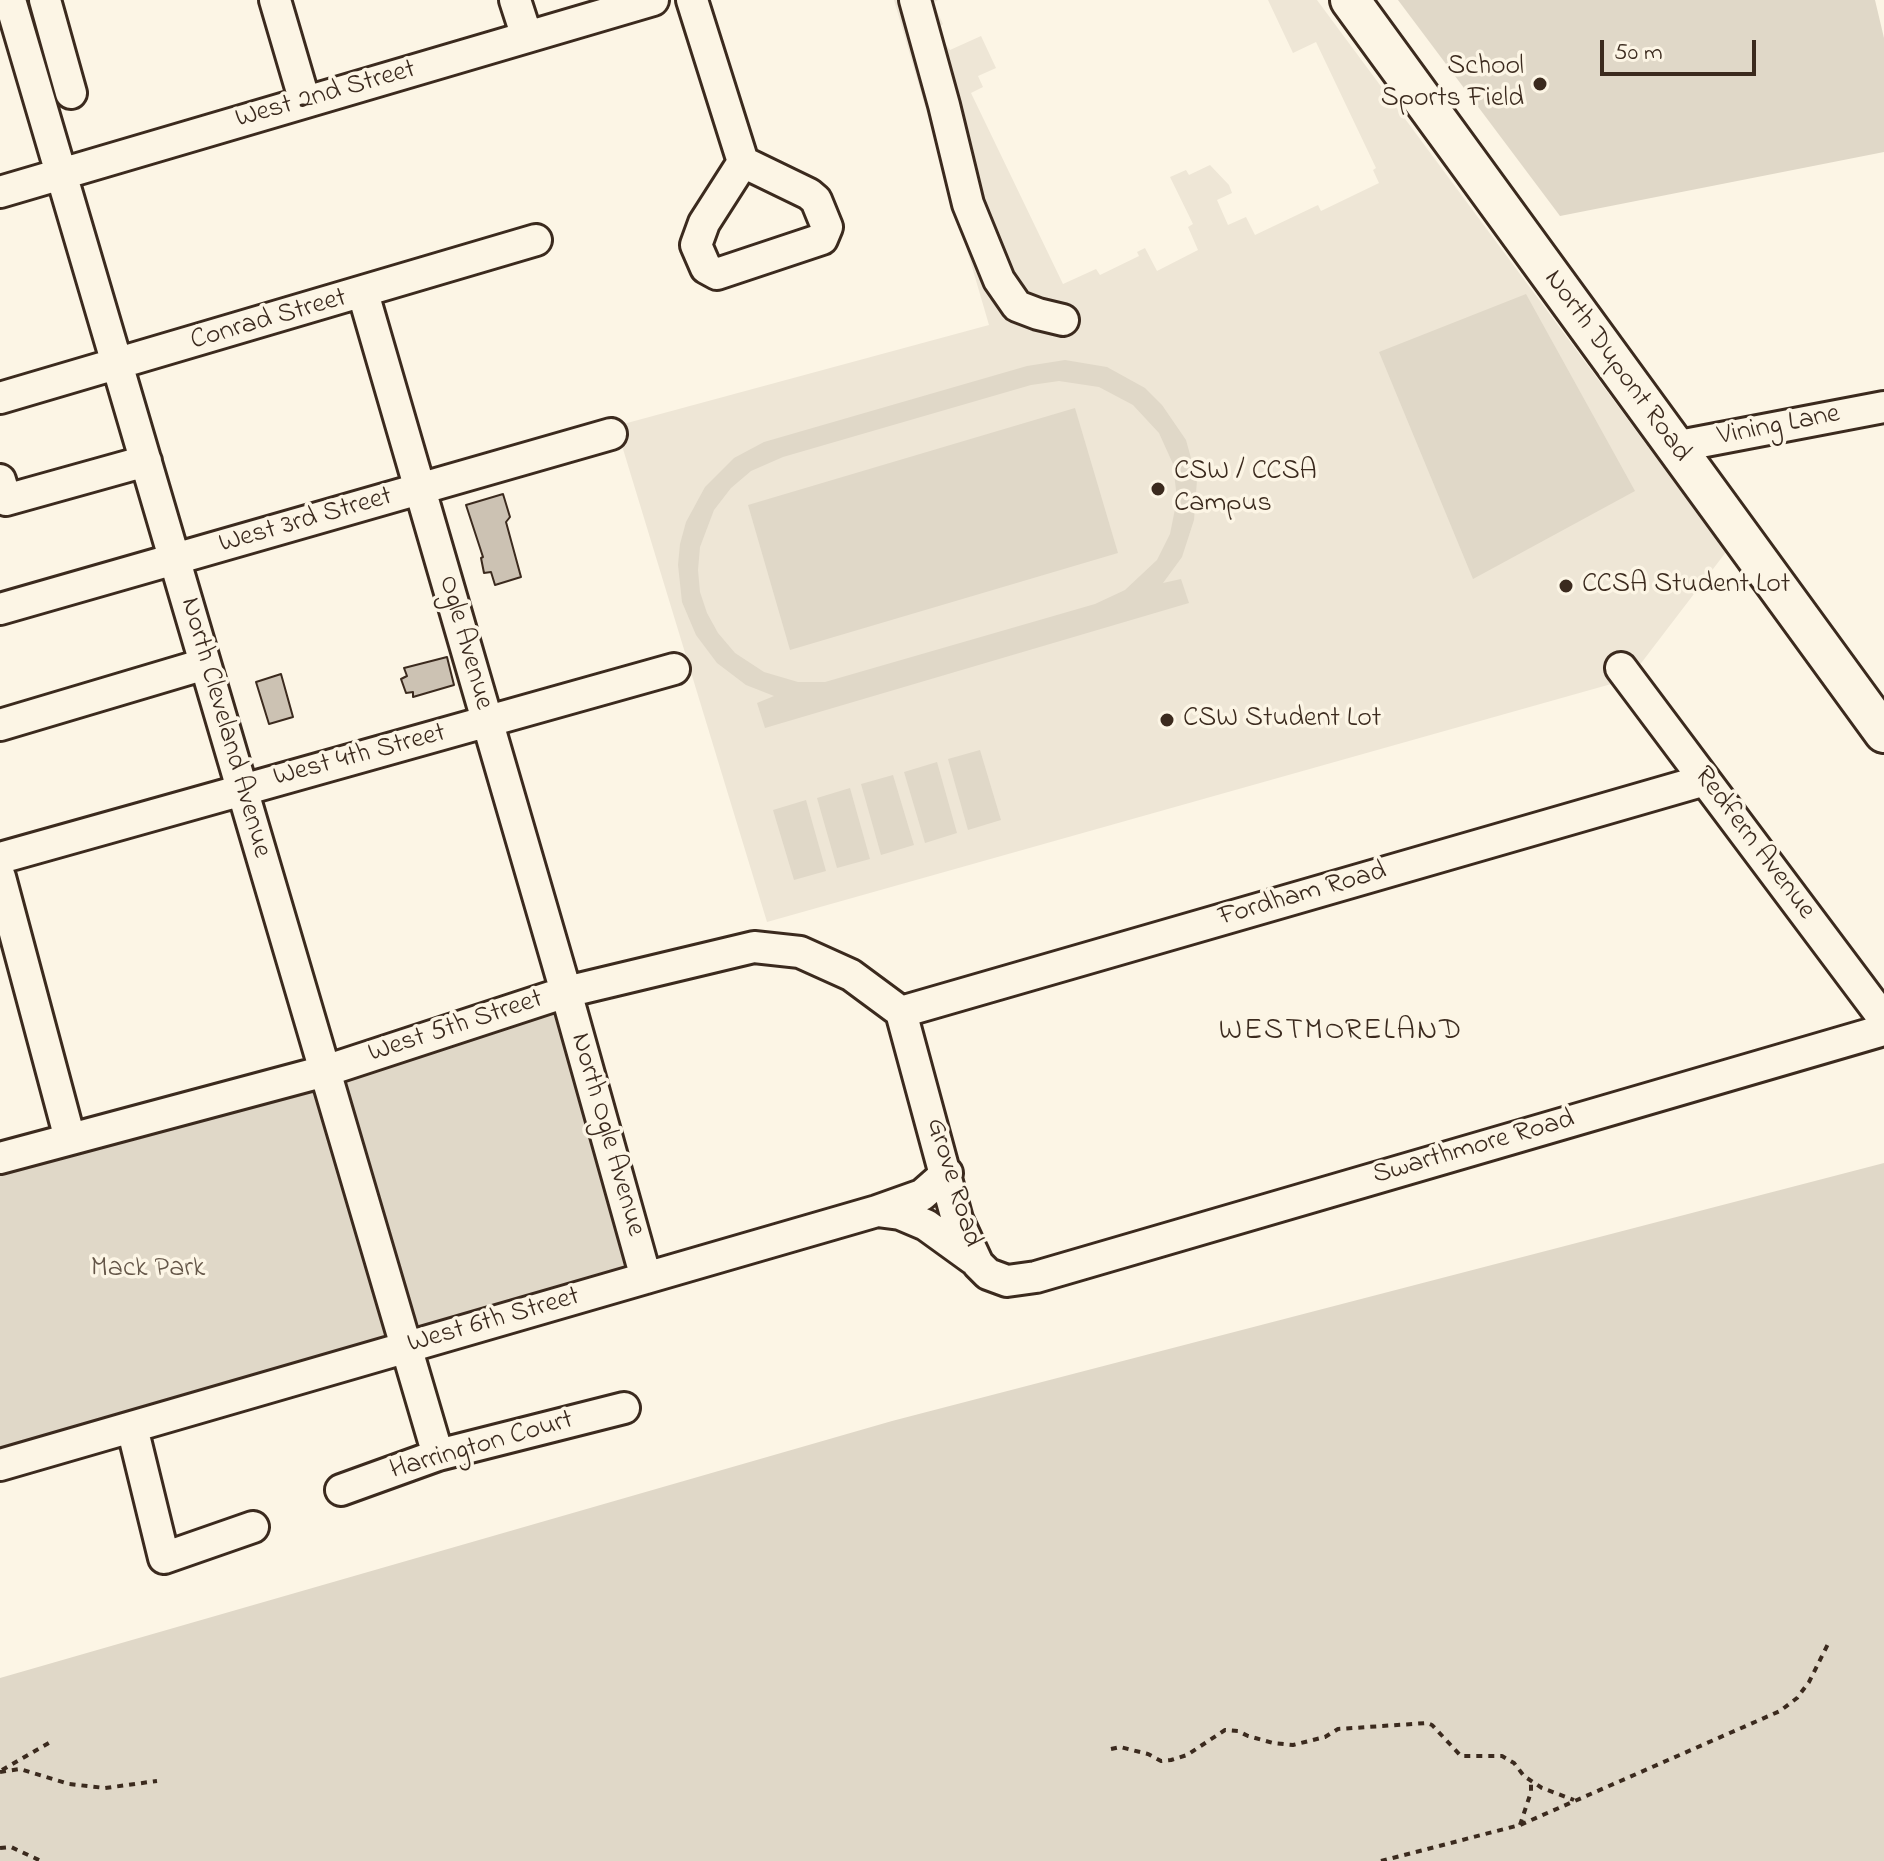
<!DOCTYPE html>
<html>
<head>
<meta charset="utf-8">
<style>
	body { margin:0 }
	#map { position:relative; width:1884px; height:1861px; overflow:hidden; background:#fcf5e5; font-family:"Indie Flower",sans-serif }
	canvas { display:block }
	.scale { position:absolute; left:1600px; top:40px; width:156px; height:36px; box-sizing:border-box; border:4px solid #3b2a1e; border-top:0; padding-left:10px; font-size:24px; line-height:28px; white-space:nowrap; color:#3b2a1e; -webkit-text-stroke:6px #fcf5e5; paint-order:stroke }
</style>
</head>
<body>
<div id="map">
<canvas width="1884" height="1861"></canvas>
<div class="scale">50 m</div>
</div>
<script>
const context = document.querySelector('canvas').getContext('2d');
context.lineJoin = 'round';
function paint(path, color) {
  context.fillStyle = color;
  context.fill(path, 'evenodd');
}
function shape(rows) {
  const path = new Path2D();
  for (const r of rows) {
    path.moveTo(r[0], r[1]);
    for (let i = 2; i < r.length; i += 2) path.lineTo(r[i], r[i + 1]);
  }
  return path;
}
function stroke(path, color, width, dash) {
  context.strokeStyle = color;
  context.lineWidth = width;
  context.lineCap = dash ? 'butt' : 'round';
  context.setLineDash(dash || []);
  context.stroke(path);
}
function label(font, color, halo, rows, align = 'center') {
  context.font = font + ' "Indie Flower",sans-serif';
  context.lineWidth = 7;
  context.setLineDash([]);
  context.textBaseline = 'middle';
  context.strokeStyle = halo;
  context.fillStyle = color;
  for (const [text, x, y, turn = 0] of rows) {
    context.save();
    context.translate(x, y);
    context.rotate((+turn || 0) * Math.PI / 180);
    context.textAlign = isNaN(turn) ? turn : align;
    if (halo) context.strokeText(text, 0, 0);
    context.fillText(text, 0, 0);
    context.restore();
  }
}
paint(shape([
	[894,0,938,0,933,3,943,24,935,30,950,50,981,36,996,68,978,76,983,87,971,93,1063,284,1096,269,1100,275,1139,256,1137,252,1145,248,1157,271,1198,250,1188,227,1193,224,1170,177,1186,170,1189,175,1210,165,1229,185,1232,193,1217,200,1228,225,1246,217,1255,235,1318,205,1321,211,1379,183,1373,170,1376,168,1316,42,1293,53,1268,0,1317,0,1726,552,1629,679,767,922,616,426,989,325]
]), '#eee6d6');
paint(shape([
	[1398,0,1875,0,1884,38,1884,152,1560,216],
	[1526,294,1635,491,1473,579,1379,352],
	[1065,360,1107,367,1145,388,1162,405,1186,440,1197,480,1194,520,1182,557,1163,583,1181,579,1189,603,765,728,757,703,774,696,746,685,717,663,696,635,682,602,678,565,680,544,686,522,705,487,734,458,764,442,1027,366],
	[1059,381,1099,387,1133,405,1159,433,1173,464,1177,499,1170,534,1157,560,1125,590,1095,604,825,682,798,682,764,672,735,653,718,633,707,613,700,592,698,570,700,547,714,510,731,488,751,471,783,457,1031,385],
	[1075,408,1118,553,790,650,748,505],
	[980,750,1001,820,968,830,948,759],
	[937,762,957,833,925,843,904,772],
	[893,775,914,845,881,855,861,784],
	[850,788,870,859,837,868,817,798],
	[806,800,826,871,794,880,773,810],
	[566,992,646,1278,0,1465,0,1158],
	[1884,1163,1884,1861,0,1861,0,1678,892,1421]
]), '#e0d8c8');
const building = shape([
	[503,494,510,517,506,522,521,577,495,585,491,572,484,573,481,558,483,557,466,505,503,494],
	[447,657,454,685,413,697,413,692,406,693,401,679,407,676,404,668,447,657],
	[281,674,293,717,269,724,256,682,281,674]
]);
paint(building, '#ccc2b3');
stroke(building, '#3b2a1e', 2);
const minor = shape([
	[10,0,438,1455],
	[45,0,71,93],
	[275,0,305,102],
	[515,0,527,37],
	[692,0,743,162,809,194,816,200,827,227,822,239,717,274,706,268,696,245,704,223,743,162],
	[915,0,944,105,968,204,999,280,1017,306,1038,314,1063,320],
	[0,192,653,0],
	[363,293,566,992,646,1278],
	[0,398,536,240],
	[1674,447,1884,407],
	[0,480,6,500,146,461],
	[0,609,611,434],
	[1621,668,1884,1019],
	[0,725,205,664],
	[0,858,674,669],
	[0,877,70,1139],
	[901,1012,957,1219,978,1264,988,1274,1007,1281,1036,1277,1884,1030],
	[901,1012,1705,780],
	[0,1158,325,1071,566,992,754,947,800,952,851,975,901,1012],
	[877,1211,900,1214,926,1225,973,1259],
	[132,1427,164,1558,253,1527],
	[0,1465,877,1211,922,1195,947,1173],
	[341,1490,438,1455,624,1408]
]);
const major = shape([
	[1350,0,1884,733]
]);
stroke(minor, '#3b2a1e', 36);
stroke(major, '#3b2a1e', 44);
stroke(shape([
	[1111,1749,1120,1747,1148,1754,1161,1761,1171,1760,1187,1755,1225,1730,1238,1731,1248,1736,1273,1743,1293,1745,1325,1737,1338,1729,1427,1723,1432,1725,1461,1756,1502,1756,1514,1763,1524,1776,1542,1788,1574,1800],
	[2,1770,54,1740],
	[0,1772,20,1769,69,1784,105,1788,157,1781],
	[1520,1825,1531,1792,1531,1781],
	[0,1848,11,1847,41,1861],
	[1381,1861,1520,1825,1780,1711,1797,1698,1809,1682,1828,1644]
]), '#3b2a1e', 4, [6, 6]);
stroke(minor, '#fcf5e5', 30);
stroke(major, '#fcf5e5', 38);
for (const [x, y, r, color] of [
	[1540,84,8,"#3b2a1e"],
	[1158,489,8,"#3b2a1e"],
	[1566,586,8,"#3b2a1e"],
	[1167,720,8,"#3b2a1e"]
]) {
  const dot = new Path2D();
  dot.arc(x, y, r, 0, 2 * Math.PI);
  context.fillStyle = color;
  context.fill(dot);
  stroke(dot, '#fcf5e5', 3);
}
label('28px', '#3b2a1e', '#fcf5e5', [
	["School",1524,68,"right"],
	["Sports Field",1524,100,"right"],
	["CSW / CCSA",1174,473],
	["Campus",1174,505],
	["CCSA Student Lot",1582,586],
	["CSW Student Lot",1183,720]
], 'left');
label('28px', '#3b2a1e', '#fcf5e5', [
	["West 2nd Street",326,96,-16],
	["Conrad Street",269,321,-16],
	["North Dupont Road",1616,367,54],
	["Vining Lane",1779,427,-11],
	["West 3rd Street",306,522,-16],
	["Ogle Avenue",464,643,74],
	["North Cleveland Avenue",224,728,74],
	["West 4th Street",360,757,-15],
	["Redfern Avenue",1753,844,53],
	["Fordham Road",1303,896,-16],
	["West 5th Street",456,1028,-18],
	["North Ogle Avenue",606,1135,74],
	["Swarthmore Road",1474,1149,-16],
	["Grove Road",952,1183,73],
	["West 6th Street",494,1322,-16],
	["Harrington Court",482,1447,-16]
]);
label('28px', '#645648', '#fcf5e5', [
	["Mack Park",148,1270]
]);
context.letterSpacing = '2px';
label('30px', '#3b2a1e', '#fcf5e5', [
	["WESTMORELAND",1341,1033]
]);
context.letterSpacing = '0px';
</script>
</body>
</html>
